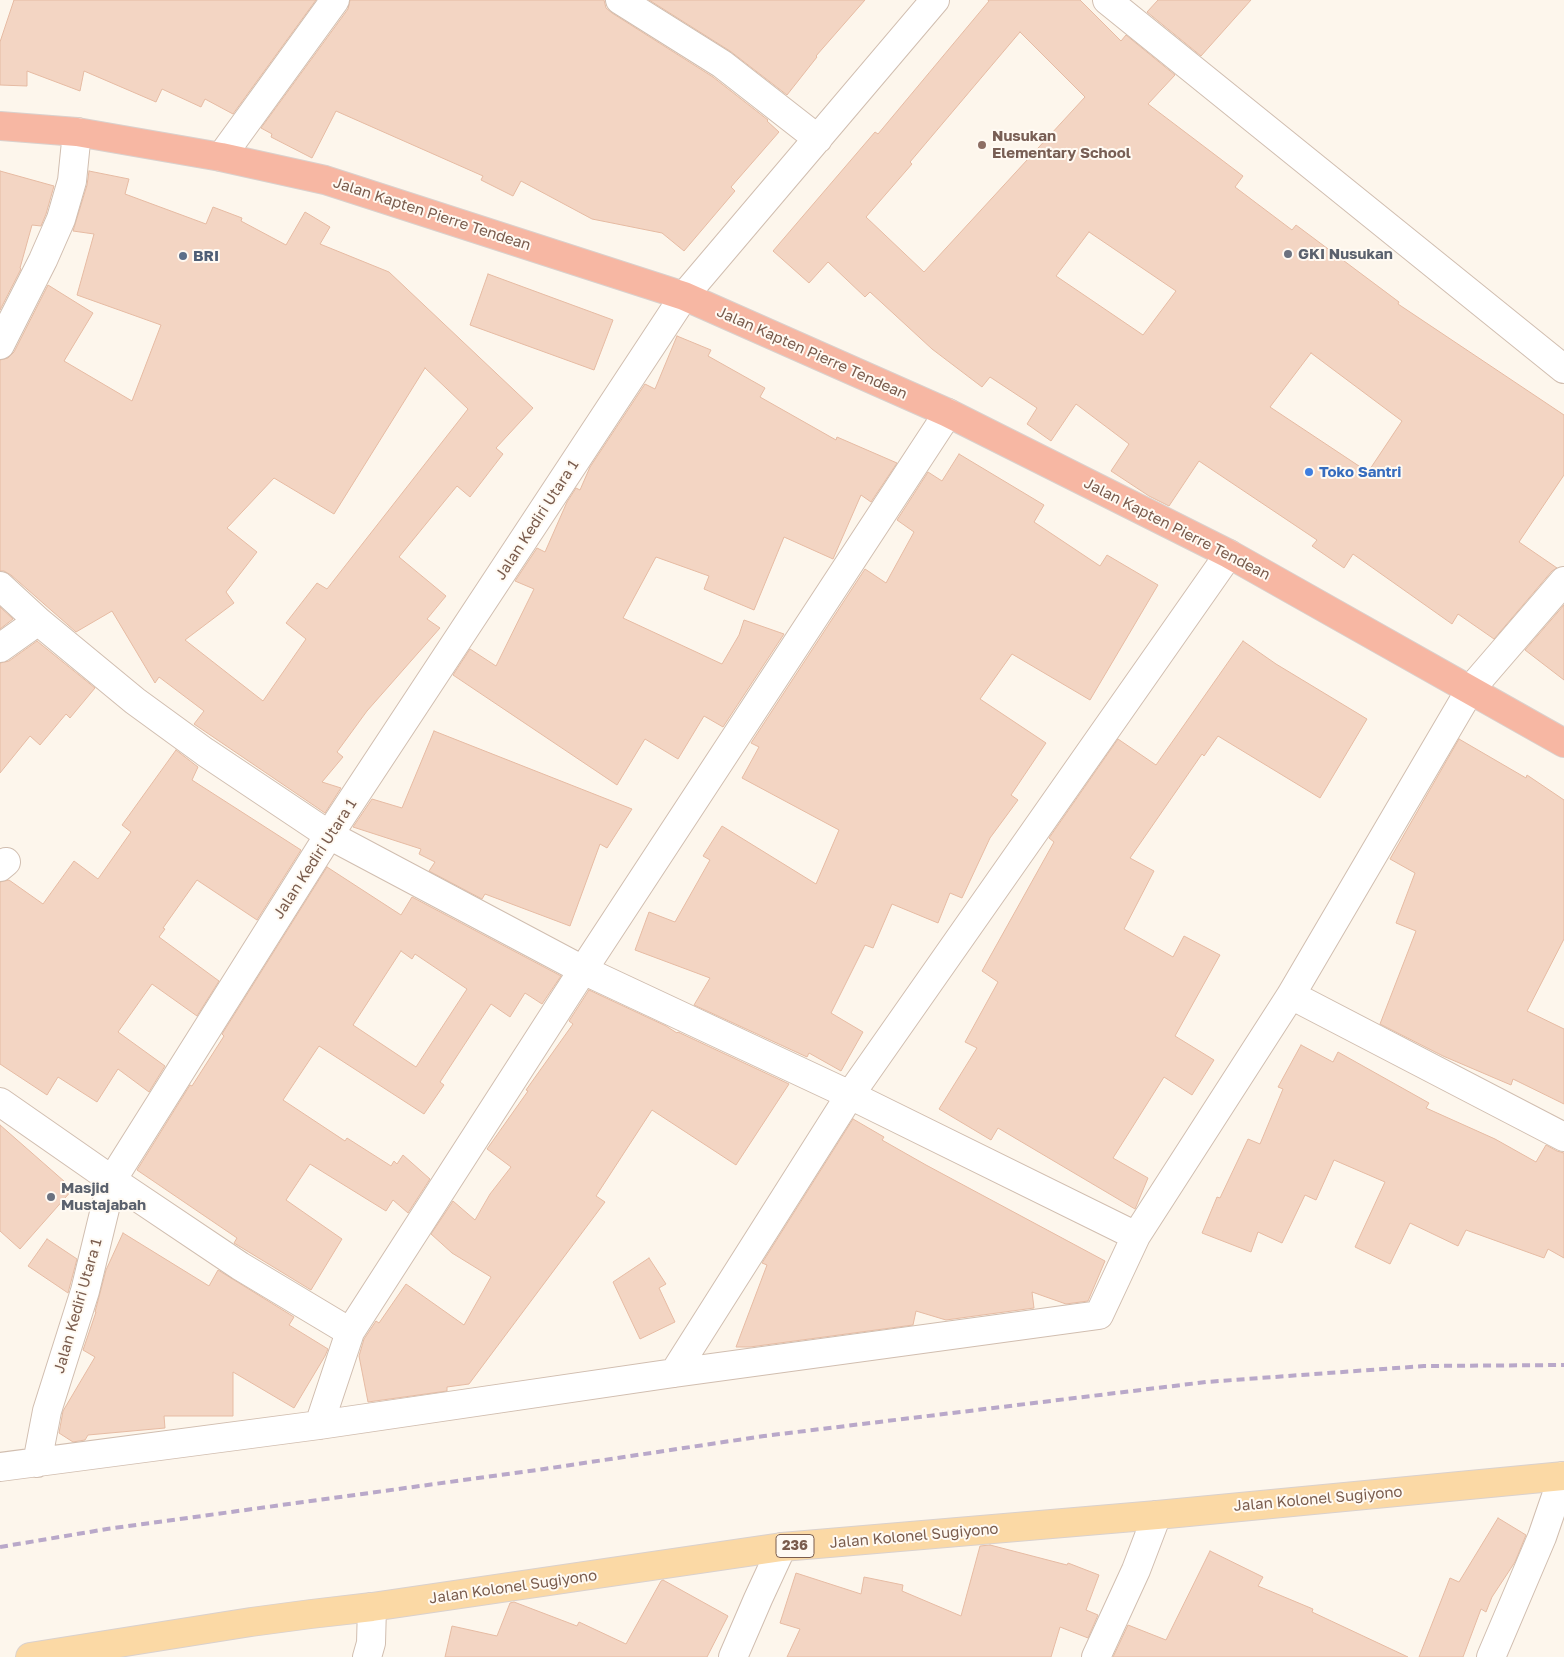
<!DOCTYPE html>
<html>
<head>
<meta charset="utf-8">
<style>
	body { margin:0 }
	canvas { display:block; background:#fdf6ec }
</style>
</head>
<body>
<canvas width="1564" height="1657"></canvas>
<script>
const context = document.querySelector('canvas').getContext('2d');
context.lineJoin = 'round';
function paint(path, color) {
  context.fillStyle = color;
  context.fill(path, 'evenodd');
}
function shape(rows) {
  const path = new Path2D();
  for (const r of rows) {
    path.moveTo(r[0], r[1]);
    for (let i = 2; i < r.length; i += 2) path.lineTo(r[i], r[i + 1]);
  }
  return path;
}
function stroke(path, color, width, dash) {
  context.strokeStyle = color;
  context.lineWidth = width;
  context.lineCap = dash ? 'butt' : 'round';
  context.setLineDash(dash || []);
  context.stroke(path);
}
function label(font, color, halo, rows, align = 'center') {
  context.font = font + ' "Golos Text",sans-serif';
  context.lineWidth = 4;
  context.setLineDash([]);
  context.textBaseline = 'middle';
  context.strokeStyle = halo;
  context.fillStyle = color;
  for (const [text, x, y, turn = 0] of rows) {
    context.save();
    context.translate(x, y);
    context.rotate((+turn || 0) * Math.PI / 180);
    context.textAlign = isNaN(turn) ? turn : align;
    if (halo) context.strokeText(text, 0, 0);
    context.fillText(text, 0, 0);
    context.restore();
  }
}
const building = shape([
	[14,0,316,0,233,114,205,99,201,107,162,89,156,102,84,71,80,91,27,71,27,86,0,85,0,42,14,0],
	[350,0,604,0,606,8,612,13,713,77,768,120,767,121,779,132,731,187,735,191,684,251,662,233,592,219,521,181,513,196,481,180,483,176,336,111,312,158,271,137,272,134,261,128,348,9,350,0],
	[649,0,865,0,816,56,817,57,787,95,730,51,649,0],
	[988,0,1080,0,1121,41,1126,35,1175,75,1148,104,1243,176,1235,187,1292,230,1296,225,1399,302,1398,304,1564,415,1564,475,1519,542,1557,568,1552,571,1494,639,1458,614,1452,624,1353,554,1344,568,1312,546,1317,540,1199,461,1169,506,1149,496,1111,471,1129,444,1076,404,1051,441,1027,424,1037,408,990,377,982,387,932,349,870,292,865,297,828,262,809,283,773,251,875,132,878,134,989,1,988,0],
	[1020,32,1085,97,924,272,866,217,912,164,910,162,1020,32],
	[1089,232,1176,291,1143,335,1056,276,1089,232],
	[1311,353,1402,421,1368,472,1270,407,1311,353],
	[1158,0,1251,0,1201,56,1147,12,1158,0],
	[0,171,54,186,46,214,41,226,32,225,20,268,21,269,0,310,0,171],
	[89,171,129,179,125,194,206,224,213,207,242,218,241,221,286,245,305,212,330,227,320,244,389,272,533,408,496,448,503,454,470,497,457,486,399,557,446,596,427,619,440,628,367,711,337,752,343,757,322,782,341,788,325,813,194,724,204,711,159,677,155,683,112,611,76,632,11,575,4,571,0,571,0,360,8,358,14,352,48,285,93,313,64,361,132,401,161,325,77,295,94,234,73,231,87,185,89,171],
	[425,368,468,409,327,589,317,583,286,623,306,639,263,701,185,640,234,603,226,592,257,552,227,528,274,478,334,514,425,368],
	[488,274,613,320,594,370,470,325,488,274],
	[677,336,711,350,708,356,765,388,760,397,836,440,837,437,897,463,871,502,861,495,833,559,784,537,754,610,704,589,709,576,656,557,623,618,722,664,739,635,744,620,784,634,723,727,704,716,678,759,645,739,617,785,453,675,470,649,496,666,534,589,515,581,537,548,545,552,567,502,576,488,580,490,590,467,645,384,655,389,677,336],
	[959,454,1044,505,1034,522,1100,566,1107,555,1158,585,1090,700,1012,654,980,699,1046,743,1011,795,1018,800,990,838,962,898,950,893,938,923,892,904,873,948,865,945,831,1013,863,1032,841,1071,809,1053,807,1057,694,1005,710,978,635,950,649,912,675,922,710,860,703,856,722,826,816,884,839,830,742,778,759,747,751,743,865,569,886,583,914,532,897,520,928,472,942,481,959,454],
	[1564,605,1564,680,1525,650,1564,605],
	[0,607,13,619,0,629,0,607],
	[37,641,95,688,70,718,66,714,40,745,30,736,0,773,0,663,9,661,37,641],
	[1243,641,1276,664,1367,719,1320,798,1218,736,1204,756,1202,754,1130,858,1154,871,1124,929,1173,957,1184,936,1220,955,1175,1036,1214,1060,1192,1095,1164,1077,1113,1158,1148,1178,1135,1209,998,1128,991,1140,939,1109,977,1048,965,1042,998,982,982,971,1054,842,1049,838,1118,739,1156,765,1243,641],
	[434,731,632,809,607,848,600,844,570,926,485,894,482,899,429,871,435,862,419,854,421,849,353,827,372,799,402,808,434,731],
	[1459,739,1526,778,1527,775,1564,800,1564,939,1527,1011,1564,1029,1564,1104,1513,1079,1511,1085,1443,1056,1380,1024,1416,931,1396,923,1415,873,1390,859,1459,739],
	[176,750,198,767,192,780,301,850,257,920,197,880,163,928,165,929,159,937,219,981,197,1016,152,984,118,1032,165,1066,149,1092,118,1069,97,1102,58,1077,47,1095,0,1064,0,882,9,880,43,904,74,861,98,879,131,832,122,825,176,750],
	[327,867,401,915,412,897,561,976,542,1004,525,993,510,1017,491,1004,440,1082,444,1085,424,1114,319,1046,283,1100,345,1141,347,1138,391,1166,394,1161,397,1164,403,1155,430,1179,408,1213,393,1200,386,1211,310,1164,286,1200,342,1239,311,1290,234,1243,237,1238,137,1170,190,1085,192,1086,224,1036,222,1034,327,867],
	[401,951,412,959,415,954,467,989,416,1067,353,1025,401,951],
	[589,990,666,1026,677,1033,678,1032,789,1084,736,1165,652,1110,596,1196,605,1202,469,1384,447,1387,447,1391,368,1402,359,1356,364,1339,376,1321,379,1323,406,1284,464,1325,491,1277,452,1253,431,1234,453,1201,475,1220,490,1194,511,1167,487,1149,528,1091,526,1090,573,1024,569,1021,589,990],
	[1301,1045,1333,1062,1338,1052,1429,1103,1426,1108,1495,1139,1536,1162,1546,1145,1557,1151,1564,1153,1564,1258,1548,1249,1544,1258,1466,1230,1458,1246,1410,1223,1390,1264,1355,1247,1385,1182,1334,1160,1316,1200,1305,1195,1282,1243,1258,1232,1251,1252,1202,1233,1217,1197,1220,1198,1248,1139,1260,1144,1283,1089,1278,1087,1301,1045],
	[853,1119,884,1137,882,1140,926,1165,1105,1261,1088,1301,1066,1304,1032,1292,1034,1308,946,1320,916,1311,913,1325,750,1347,736,1347,767,1265,762,1263,853,1119],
	[0,1125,73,1189,20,1249,0,1231,0,1125],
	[123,1233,209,1286,218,1270,294,1317,289,1325,328,1349,325,1356,294,1408,233,1372,233,1416,164,1416,165,1428,88,1435,85,1440,73,1442,59,1433,63,1411,95,1357,83,1350,96,1312,95,1312,106,1270,123,1233],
	[47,1239,77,1259,68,1293,28,1266,47,1239],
	[649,1258,666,1284,659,1288,675,1322,640,1339,613,1282,649,1258],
	[1498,1518,1526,1535,1515,1562,1492,1597,1486,1612,1481,1609,1463,1657,1419,1657,1450,1578,1459,1582,1498,1518],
	[990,1545,1067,1565,1068,1563,1099,1575,1086,1610,1098,1615,1088,1638,1060,1627,1051,1657,787,1657,800,1629,780,1623,796,1573,861,1594,864,1577,903,1585,902,1591,961,1616,980,1546,990,1545],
	[1210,1551,1263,1577,1258,1586,1313,1609,1312,1612,1408,1657,1113,1657,1128,1625,1166,1640,1210,1551],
	[663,1580,728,1616,707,1657,445,1657,452,1626,497,1636,510,1603,514,1602,577,1626,579,1622,626,1644,661,1581,663,1580]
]);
paint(building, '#f3d5c3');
stroke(building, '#e6bba3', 1);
const minor = shape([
	[620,0,722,64,818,139],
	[1107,0,1564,369],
	[221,157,335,0],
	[0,345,43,260,61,219,72,181,77,132],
	[0,586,38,621,135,701,205,752,329,835,583,970,850,1095,1136,1236],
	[0,648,38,621],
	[0,867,6,862],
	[1291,995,1564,1137],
	[0,1102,112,1180,240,1266,350,1332],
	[674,1373,850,1095,1229,554],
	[319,1425,350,1332,583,970,948,413],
	[37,1463,47,1411,85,1291,112,1180,329,835,684,296,935,0],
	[0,1467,319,1425,674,1373,1099,1315,1136,1236,1291,995,1470,690,1564,581],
	[367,1657,371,1643,372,1607],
	[733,1657,758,1599,782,1547],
	[1096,1657,1136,1570,1157,1515],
	[1491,1657,1542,1537,1563,1476]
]);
const major = shape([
	[30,1657,251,1622,311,1614,372,1607,782,1547,1157,1515,1564,1476]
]);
const highway = shape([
	[0,126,77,132,221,157,325,180,684,296,948,413,1229,554,1564,743]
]);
stroke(minor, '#d1beb0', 30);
stroke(major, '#dad1cd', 30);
stroke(highway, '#dad1cd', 30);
stroke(minor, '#fff', 28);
stroke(major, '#fbd9a5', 28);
stroke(highway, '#f7b7a3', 28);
stroke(shape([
	[0,1547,107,1529,544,1469,764,1436,1206,1382,1424,1366,1564,1365]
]), '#b9a8c9', 4, [8, 5]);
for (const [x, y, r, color] of [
	[982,145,5,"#8d6e63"],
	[1288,254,5,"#6b7280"],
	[183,256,5,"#5c6f8a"],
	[1309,472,5,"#3f7fe0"],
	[51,1197,5,"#6b7280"]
]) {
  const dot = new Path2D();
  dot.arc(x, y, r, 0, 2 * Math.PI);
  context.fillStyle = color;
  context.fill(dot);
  stroke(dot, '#fffaf3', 2);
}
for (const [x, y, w] of [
	[795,1546,38]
]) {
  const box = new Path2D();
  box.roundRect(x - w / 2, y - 11.5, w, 23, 4);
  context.fillStyle = '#fffaf3';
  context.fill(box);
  stroke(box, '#7a5c4d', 1);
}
label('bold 14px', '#7a5c4d', null, [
	["236",795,1546]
]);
label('bold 15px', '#785e54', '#fffaf3', [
	["Nusukan",992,136],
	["Elementary School",992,153]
], 'left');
label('15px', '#7a5c4d', '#fffaf3', [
	["Jalan Kapten Pierre Tendean",432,214,18],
	["Jalan Kapten Pierre Tendean",812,353,24],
	["Jalan Kediri Utara 1",537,520,-57],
	["Jalan Kapten Pierre Tendean",1177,529,27],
	["Jalan Kediri Utara 1",315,859,-57],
	["Jalan Kediri Utara 1",78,1306,-74],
	["Jalan Kolonel Sugiyono",1318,1499,-5],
	["Jalan Kolonel Sugiyono",914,1536,-5],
	["Jalan Kolonel Sugiyono",513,1587,-8]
]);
label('bold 15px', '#5b616d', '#fffaf3', [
	["GKI Nusukan",1298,254],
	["Masjid",61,1188],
	["Mustajabah",61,1205]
], 'left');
label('bold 15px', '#4e5e75', '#fffaf3', [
	["BRI",193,256]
], 'left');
label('bold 15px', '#366cbe', '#fffaf3', [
	["Toko Santri",1319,472]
], 'left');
</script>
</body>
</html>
